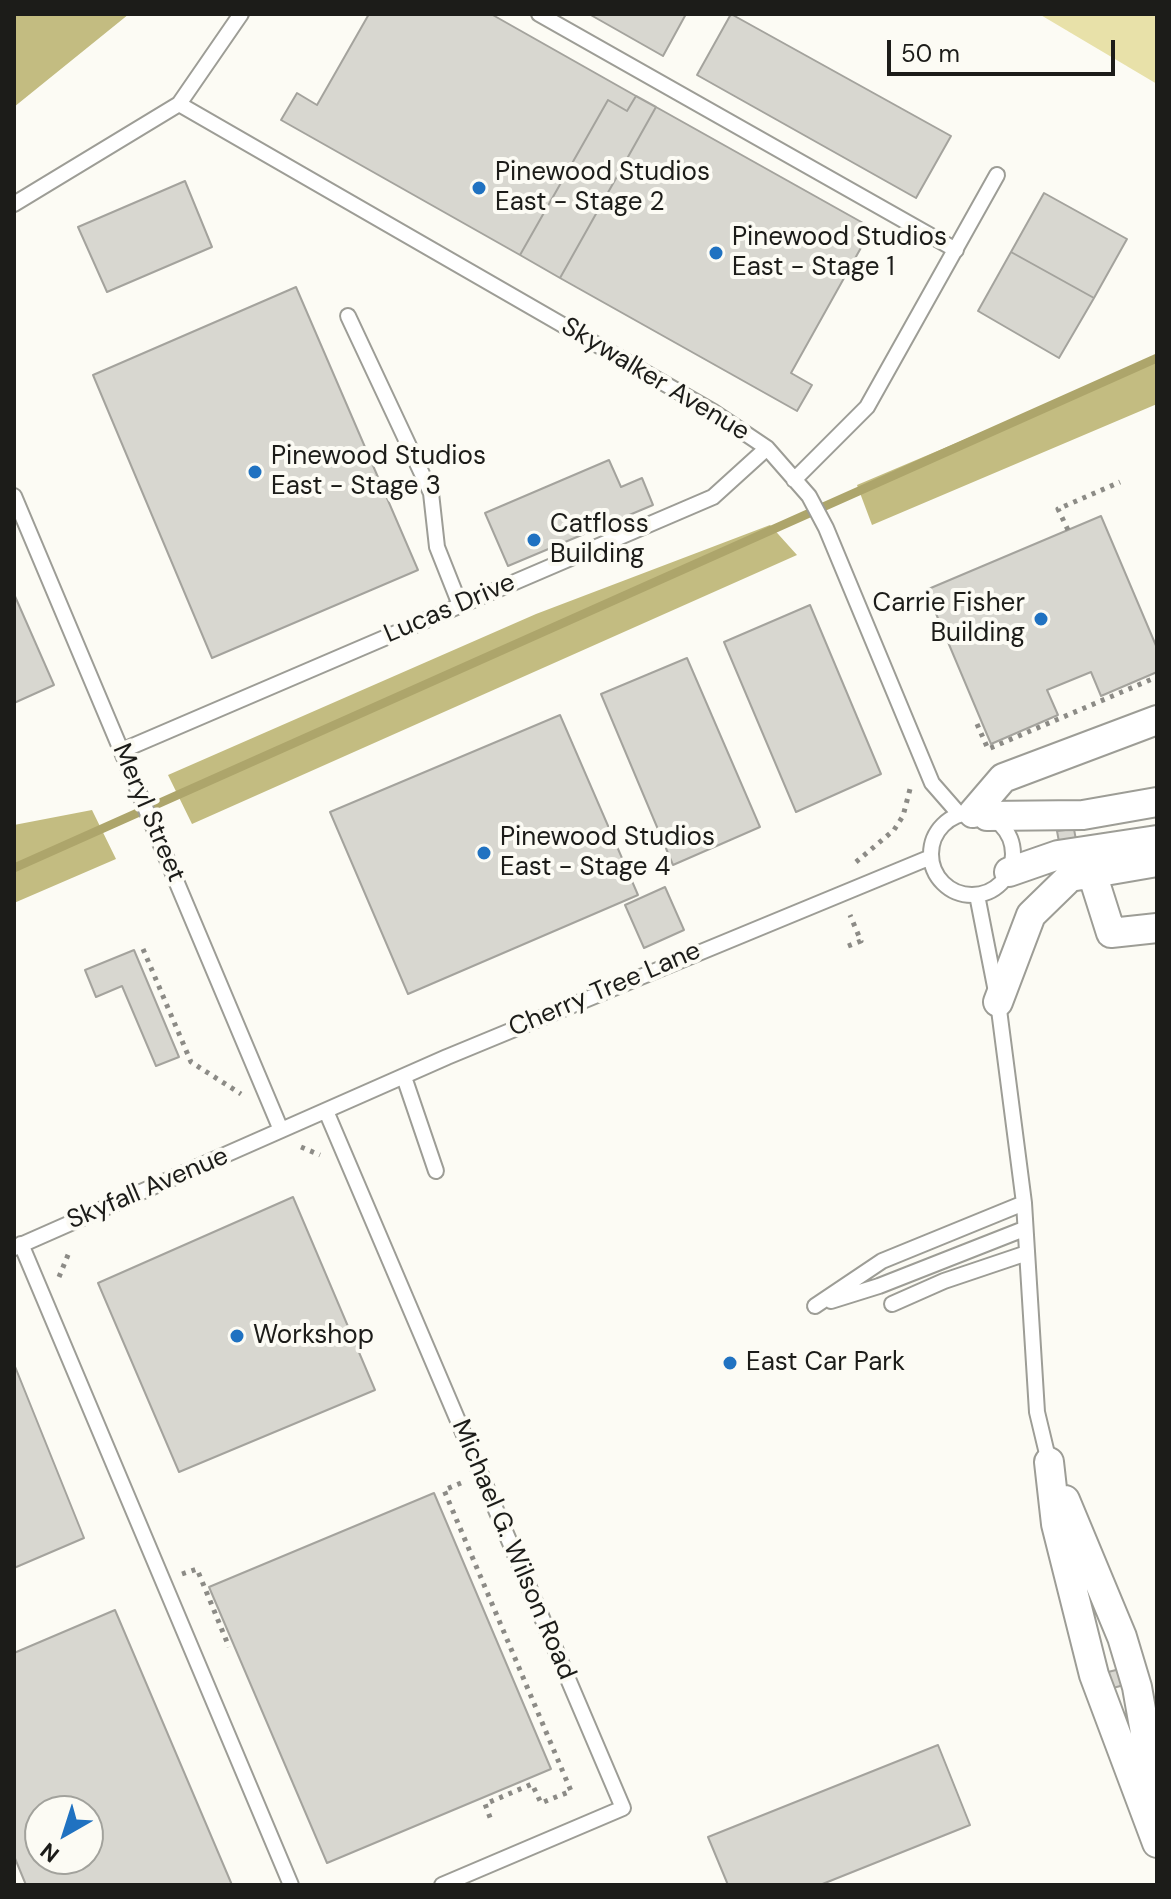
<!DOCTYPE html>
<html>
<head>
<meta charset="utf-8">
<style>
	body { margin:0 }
	#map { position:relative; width:1171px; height:1899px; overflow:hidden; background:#fcfbf4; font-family:"DM Sans",sans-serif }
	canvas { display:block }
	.frame { position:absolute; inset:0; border:16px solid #1c1c19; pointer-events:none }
	.north { position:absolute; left:24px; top:1795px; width:80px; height:80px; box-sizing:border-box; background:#fcfbf4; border:2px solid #a2a29c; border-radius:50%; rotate:219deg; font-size:22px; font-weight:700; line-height:32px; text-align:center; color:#1c1c19 }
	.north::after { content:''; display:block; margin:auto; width:28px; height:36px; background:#2072c1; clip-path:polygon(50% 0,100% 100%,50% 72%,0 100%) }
	.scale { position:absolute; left:887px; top:40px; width:228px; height:36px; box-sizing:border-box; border:4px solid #1c1c19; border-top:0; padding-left:10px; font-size:24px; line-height:28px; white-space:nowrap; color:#1c1c19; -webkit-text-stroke:6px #fcfbf4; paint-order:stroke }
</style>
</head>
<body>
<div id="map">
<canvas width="1171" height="1899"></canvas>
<div class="frame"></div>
<div class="north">N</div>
<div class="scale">50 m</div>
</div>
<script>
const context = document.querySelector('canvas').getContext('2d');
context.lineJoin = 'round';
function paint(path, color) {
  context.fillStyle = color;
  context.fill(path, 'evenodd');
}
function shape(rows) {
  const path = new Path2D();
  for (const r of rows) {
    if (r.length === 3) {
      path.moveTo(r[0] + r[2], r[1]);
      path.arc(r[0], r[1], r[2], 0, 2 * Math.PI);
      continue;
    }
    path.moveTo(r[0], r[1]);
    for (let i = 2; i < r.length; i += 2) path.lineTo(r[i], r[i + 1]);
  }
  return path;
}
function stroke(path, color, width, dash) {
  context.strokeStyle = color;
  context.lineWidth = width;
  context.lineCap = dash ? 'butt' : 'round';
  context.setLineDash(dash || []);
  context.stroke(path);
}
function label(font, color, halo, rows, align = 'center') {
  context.font = font + ' "DM Sans",sans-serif';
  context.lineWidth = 8;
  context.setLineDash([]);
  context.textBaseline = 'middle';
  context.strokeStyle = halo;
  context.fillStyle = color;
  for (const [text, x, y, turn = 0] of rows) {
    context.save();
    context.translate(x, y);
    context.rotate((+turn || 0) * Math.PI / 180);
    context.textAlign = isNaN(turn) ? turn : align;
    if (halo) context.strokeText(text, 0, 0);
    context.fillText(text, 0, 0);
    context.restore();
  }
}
paint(shape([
	[1039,14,1157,14,1157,84]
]), '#e8e1a9');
paint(shape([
	[14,14,129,14,14,107],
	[1157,358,1157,404,872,525,857,485],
	[770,525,797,555,192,824,168,775,536,614],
	[92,810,116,859,14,903,14,825]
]), '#c3bc81');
stroke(shape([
	[14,868,1157,358]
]), '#ada56b', 9);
const building = shape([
	[369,14,491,14,636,96,627,111,608,100,520,255,281,120,297,93,317,105,369,14],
	[589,14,686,14,663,56,589,14],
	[731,14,951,136,916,198,697,75,731,14],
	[636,96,656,107,560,278,520,255,608,100,627,111,636,96],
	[656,107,872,228,791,373,812,385,797,411,560,278,656,107],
	[185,181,212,247,107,292,78,227,185,181],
	[1044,193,1127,239,1094,298,1011,252,1044,193],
	[1011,252,1094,298,1059,358,978,311,1011,252],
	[296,287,418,570,212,658,93,375,296,287],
	[609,460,621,487,642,478,653,505,508,566,485,513,609,460],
	[1101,516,1157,648,1157,672,1101,696,1091,672,1047,690,1058,715,991,744,926,590,1101,516],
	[14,594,54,685,14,703,14,594],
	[810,605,881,774,796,812,724,642,810,605],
	[687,658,760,827,673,865,601,694,687,658],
	[560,715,638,895,408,994,330,812,560,715],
	[1074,829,1076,840,1059,842,1057,831,1074,829],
	[665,887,684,930,644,948,625,905,665,887],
	[134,950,179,1057,156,1066,122,986,96,997,85,970,134,950],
	[293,1197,375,1390,179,1472,98,1283,293,1197],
	[14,1364,84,1538,14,1568,14,1364],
	[434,1493,551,1769,327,1863,209,1587,434,1493],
	[115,1610,232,1885,26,1885,14,1856,14,1653,115,1610],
	[40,1811,88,1811,88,1859,40,1859,40,1811],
	[1120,1669,1124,1685,1113,1688,1108,1672,1120,1669],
	[938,1745,970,1825,820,1885,728,1885,708,1837,938,1745]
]);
paint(building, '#d8d7d0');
stroke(building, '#a4a39d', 2);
const service = shape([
	[539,14,956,250],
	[179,104,712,411,767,448,809,496,826,528,932,783,960,815],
	[14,204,179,104,241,14],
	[348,316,431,493,437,547,460,605],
	[794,480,867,407,997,175],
	[14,496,281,1130],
	[121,751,713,497,767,448],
	[972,854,41],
	[977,895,998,1002,1024,1203,1037,1412,1049,1462],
	[404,1077,436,1171],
	[326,1111,623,1808,442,1885],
	[21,1244,291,1885],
	[14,1248,447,1057,931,857],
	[831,1301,879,1286,1024,1229],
	[892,1304,944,1281,1027,1253],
	[815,1306,882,1261,1024,1203]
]);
const minor = shape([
	[973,813,1003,778,1157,720],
	[987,816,1083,815,1157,802],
	[1009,872,1058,855,1157,840],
	[1092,873,1111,933,1157,928],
	[998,1002,1031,915,1070,877,1157,862],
	[1049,1462,1056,1524,1094,1675,1157,1843],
	[1065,1500,1122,1637,1137,1687,1157,1800]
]);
stroke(service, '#9d9d96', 18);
stroke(minor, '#9d9d96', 32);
stroke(shape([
	[1068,530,1058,509,1120,482],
	[977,724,988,749,1157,677],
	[856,862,894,830,903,816,910,789],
	[848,946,861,941,850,915],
	[143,949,191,1062,241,1094],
	[301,1147,320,1155],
	[59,1277,70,1250],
	[461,1483,444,1490,571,1791,541,1803,532,1784,485,1804,491,1820],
	[182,1574,197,1569,229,1647]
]), '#8c8b86', 5, [4, 6]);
stroke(service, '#fff', 14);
stroke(minor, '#fff', 28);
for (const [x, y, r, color] of [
	[479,188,8,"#2072c1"],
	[716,253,8,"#2072c1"],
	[255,472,8,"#2072c1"],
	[534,540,8,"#2072c1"],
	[1041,619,8,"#2072c1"],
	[484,853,8,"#2072c1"],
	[237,1336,8,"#2072c1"],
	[730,1363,8,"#2072c1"]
]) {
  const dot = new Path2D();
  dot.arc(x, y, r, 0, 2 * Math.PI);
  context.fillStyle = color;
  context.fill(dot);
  stroke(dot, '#fcfbf4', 3);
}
label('26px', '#1c1c19', '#fcfbf4', [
	["Pinewood Studios",495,173],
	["East - Stage 2",495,203],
	["Pinewood Studios",732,238],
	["East - Stage 1",732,268],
	["Pinewood Studios",271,457],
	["East - Stage 3",271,487],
	["Catfloss",550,525],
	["Building",550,555],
	["Carrie Fisher",1025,604,"right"],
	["Building",1025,634,"right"],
	["Pinewood Studios",500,838],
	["East - Stage 4",500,868],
	["Workshop",253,1336],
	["East Car Park",746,1363]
], 'left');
label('26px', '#1c1c19', '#fcfbf4', [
	["Skywalker Avenue",655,380,31],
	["Lucas Drive",450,609,-23],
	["Meryl Street",148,813,67],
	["Cherry Tree Lane",605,990,-23],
	["Skyfall Avenue",148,1189,-23],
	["Michael G. Wilson Road",513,1550,67]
]);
</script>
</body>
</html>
